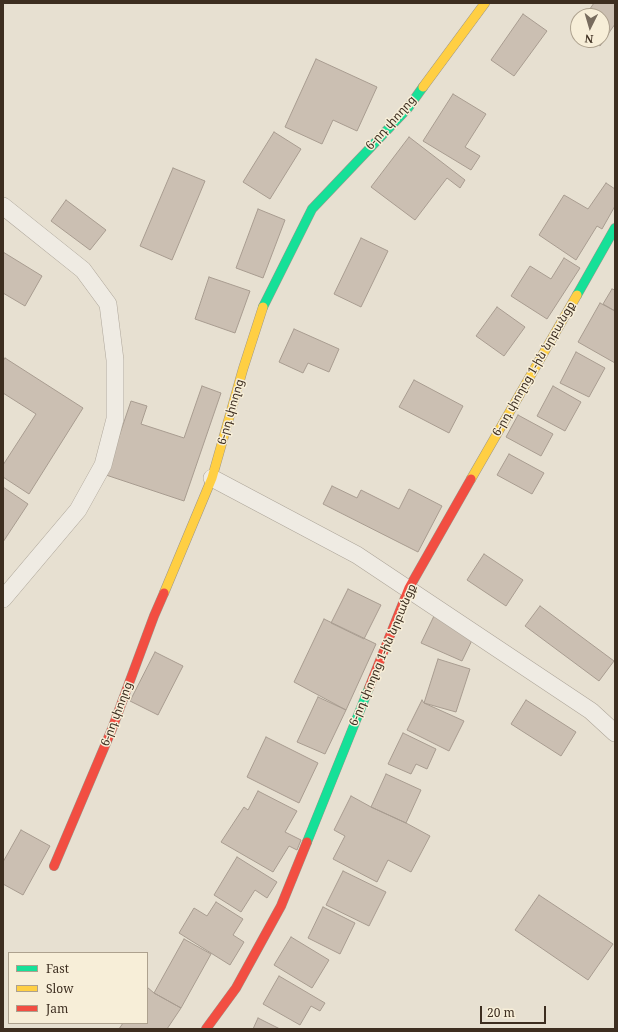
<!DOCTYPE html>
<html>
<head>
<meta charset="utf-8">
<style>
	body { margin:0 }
	#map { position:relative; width:618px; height:1032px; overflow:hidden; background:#e7e0d1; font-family:"Noto Serif",serif }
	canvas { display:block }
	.frame { position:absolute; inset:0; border:4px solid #3d2e20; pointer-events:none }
	.legend { position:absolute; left:8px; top:952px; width:140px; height:72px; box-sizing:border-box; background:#f7eed8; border:1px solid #ada18e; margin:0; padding:5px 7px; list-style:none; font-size:12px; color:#3d2e20 }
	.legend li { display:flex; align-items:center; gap:8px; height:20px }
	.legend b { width:20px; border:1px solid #ada18e }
	.north { position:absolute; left:570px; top:8px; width:40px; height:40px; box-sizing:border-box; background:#f7eed8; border:1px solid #ada18e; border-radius:50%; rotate:185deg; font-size:11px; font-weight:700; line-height:16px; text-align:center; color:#3d2e20 }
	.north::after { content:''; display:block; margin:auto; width:14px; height:18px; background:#786c5e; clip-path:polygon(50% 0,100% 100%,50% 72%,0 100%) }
	.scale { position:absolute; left:480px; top:1006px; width:66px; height:18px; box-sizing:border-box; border:2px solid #3d2e20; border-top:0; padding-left:5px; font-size:12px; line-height:14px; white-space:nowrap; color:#3d2e20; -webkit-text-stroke:3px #f7eed8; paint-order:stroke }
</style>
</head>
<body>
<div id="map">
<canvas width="618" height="1032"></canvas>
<div class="frame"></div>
<ul class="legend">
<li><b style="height:5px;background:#16e098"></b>Fast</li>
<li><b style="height:5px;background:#ffcf43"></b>Slow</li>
<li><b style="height:5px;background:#f24e42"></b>Jam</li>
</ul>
<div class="north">N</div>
<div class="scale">20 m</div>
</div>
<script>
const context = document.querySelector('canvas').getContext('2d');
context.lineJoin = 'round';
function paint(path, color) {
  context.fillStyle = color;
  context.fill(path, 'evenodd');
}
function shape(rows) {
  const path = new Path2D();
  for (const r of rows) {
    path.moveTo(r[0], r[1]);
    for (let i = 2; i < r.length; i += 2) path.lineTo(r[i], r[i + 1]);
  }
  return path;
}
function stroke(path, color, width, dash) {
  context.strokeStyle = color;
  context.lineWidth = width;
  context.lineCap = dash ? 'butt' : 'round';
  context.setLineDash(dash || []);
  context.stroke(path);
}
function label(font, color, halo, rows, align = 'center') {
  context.font = font + ' "Noto Serif","Noto Sans Armenian",serif';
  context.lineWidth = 3;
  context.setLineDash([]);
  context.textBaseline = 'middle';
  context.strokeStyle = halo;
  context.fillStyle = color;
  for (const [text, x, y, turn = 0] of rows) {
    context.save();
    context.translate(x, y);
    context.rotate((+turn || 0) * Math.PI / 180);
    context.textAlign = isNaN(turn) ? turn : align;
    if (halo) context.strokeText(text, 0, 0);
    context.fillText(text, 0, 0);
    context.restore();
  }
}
const building = shape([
	[594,3,615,3,615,24,600,46,592,40,602,40,602,16,585,16,594,3],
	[523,14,547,31,514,76,491,60,523,14],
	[316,59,377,87,357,131,333,120,322,144,285,127,316,59],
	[453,94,486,114,465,147,480,156,471,170,423,141,453,94],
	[274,132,301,149,270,199,243,182,274,132],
	[409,137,465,180,460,188,447,178,415,220,371,187,409,137],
	[173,168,205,181,172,260,140,246,173,168],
	[606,183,615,189,615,206,602,229,597,226,576,260,539,235,564,195,588,209,606,183],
	[66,200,106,230,90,250,51,221,66,200],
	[258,209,285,220,263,278,236,268,258,209],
	[361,238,388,251,361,307,334,294,361,238],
	[3,252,42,276,25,306,3,293,3,252],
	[564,258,580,268,547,319,511,296,530,266,551,279,564,258],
	[209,277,250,291,235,333,195,319,209,277],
	[612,289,615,290,615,311,603,304,612,289],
	[600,303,615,311,615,363,578,342,600,303],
	[497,307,525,327,504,356,476,336,497,307],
	[294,329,339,349,329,372,308,363,303,373,279,362,294,329],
	[576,352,605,368,589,397,560,383,576,352],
	[5,358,83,408,29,494,3,477,3,465,36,414,3,393,3,361,5,358],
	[414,380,463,406,449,433,399,407,414,380],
	[202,386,221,393,184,501,106,475,131,401,147,406,141,424,184,438,202,386],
	[553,386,581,402,565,431,537,416,553,386],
	[518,415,553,434,541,456,506,437,518,415],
	[509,454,544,473,532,494,497,475,509,454],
	[332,486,357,498,361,490,399,509,409,489,442,506,418,552,323,504,332,486],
	[3,487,28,504,3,542,3,487],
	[484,554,523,580,506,606,467,580,484,554],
	[348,589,381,605,364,639,331,623,348,589],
	[540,606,614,661,599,681,525,626,540,606],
	[434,616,475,634,462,661,421,643,434,616],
	[324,619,376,644,346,710,294,682,324,619],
	[155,652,183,666,158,715,130,701,155,652],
	[438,659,470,669,456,712,424,703,438,659],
	[318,697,346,710,325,754,297,742,318,697],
	[422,700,424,703,464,721,449,751,407,730,422,700],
	[526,700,576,732,561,756,511,724,526,700],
	[403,733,436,749,427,769,416,764,411,774,388,764,403,733],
	[266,737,318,763,299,803,247,777,266,737],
	[386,774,421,790,406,823,371,807,386,774],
	[258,791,297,811,285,832,301,840,297,850,289,846,273,872,221,842,244,807,248,810,258,791],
	[351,796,371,807,406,823,430,836,411,872,388,860,377,882,333,859,345,836,334,830,351,796],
	[21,830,50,846,23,895,3,884,3,862,21,830],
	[237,857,277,882,267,898,255,890,241,912,214,895,237,857],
	[343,871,386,892,369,926,326,905,343,871],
	[539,895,613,944,588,980,515,930,539,895],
	[216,902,243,919,233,935,244,942,230,965,179,933,194,908,207,916,216,902],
	[323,907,355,923,340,954,308,938,323,907],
	[291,937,329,960,312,988,274,965,291,937],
	[184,939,211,954,181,1008,154,993,184,939],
	[279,976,325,1003,320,1011,311,1006,300,1025,263,1004,279,976],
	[147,987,154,993,181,1008,167,1029,135,1029,134,1028,133,1029,119,1029,123,1023,147,1023,147,987],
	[258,1018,280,1029,253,1029,258,1018]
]);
paint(building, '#cbbfb2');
stroke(building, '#a89c90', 1);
const street = shape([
	[3,206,83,270,108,304,115,360,115,419,103,465,78,510,3,599],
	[212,478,357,555,591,711,615,733]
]);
const fast = shape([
	[577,295,615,228],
	[263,307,312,209,408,108,423,87],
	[307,842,369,688]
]);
const slow = shape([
	[423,87,485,3],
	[471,479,577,295],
	[164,593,212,478,243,369,263,307]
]);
const jam = shape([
	[369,688,409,588,471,479],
	[54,866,112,729,154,616,164,593],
	[206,1029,236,988,281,906,307,842]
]);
stroke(street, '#ada599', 18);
stroke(fast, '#9c958a', 10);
stroke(slow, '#9c958a', 10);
stroke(jam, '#9c958a', 10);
stroke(street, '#efebe3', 17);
stroke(fast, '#16e098', 9);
stroke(slow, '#ffcf43', 9);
stroke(jam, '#f24e42', 9);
label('12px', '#3d2e20', '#f7eed8', [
	["6-րդ փողոց",391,123,-48],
	["6-րդ փողոց 1-ին նրբանցք",534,369,-60],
	["6-րդ փողոց",231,412,-74],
	["6-րդ փողոց 1-ին նրբանցք",383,655,-67],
	["6-րդ փողոց",117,714,-69]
]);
</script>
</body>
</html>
